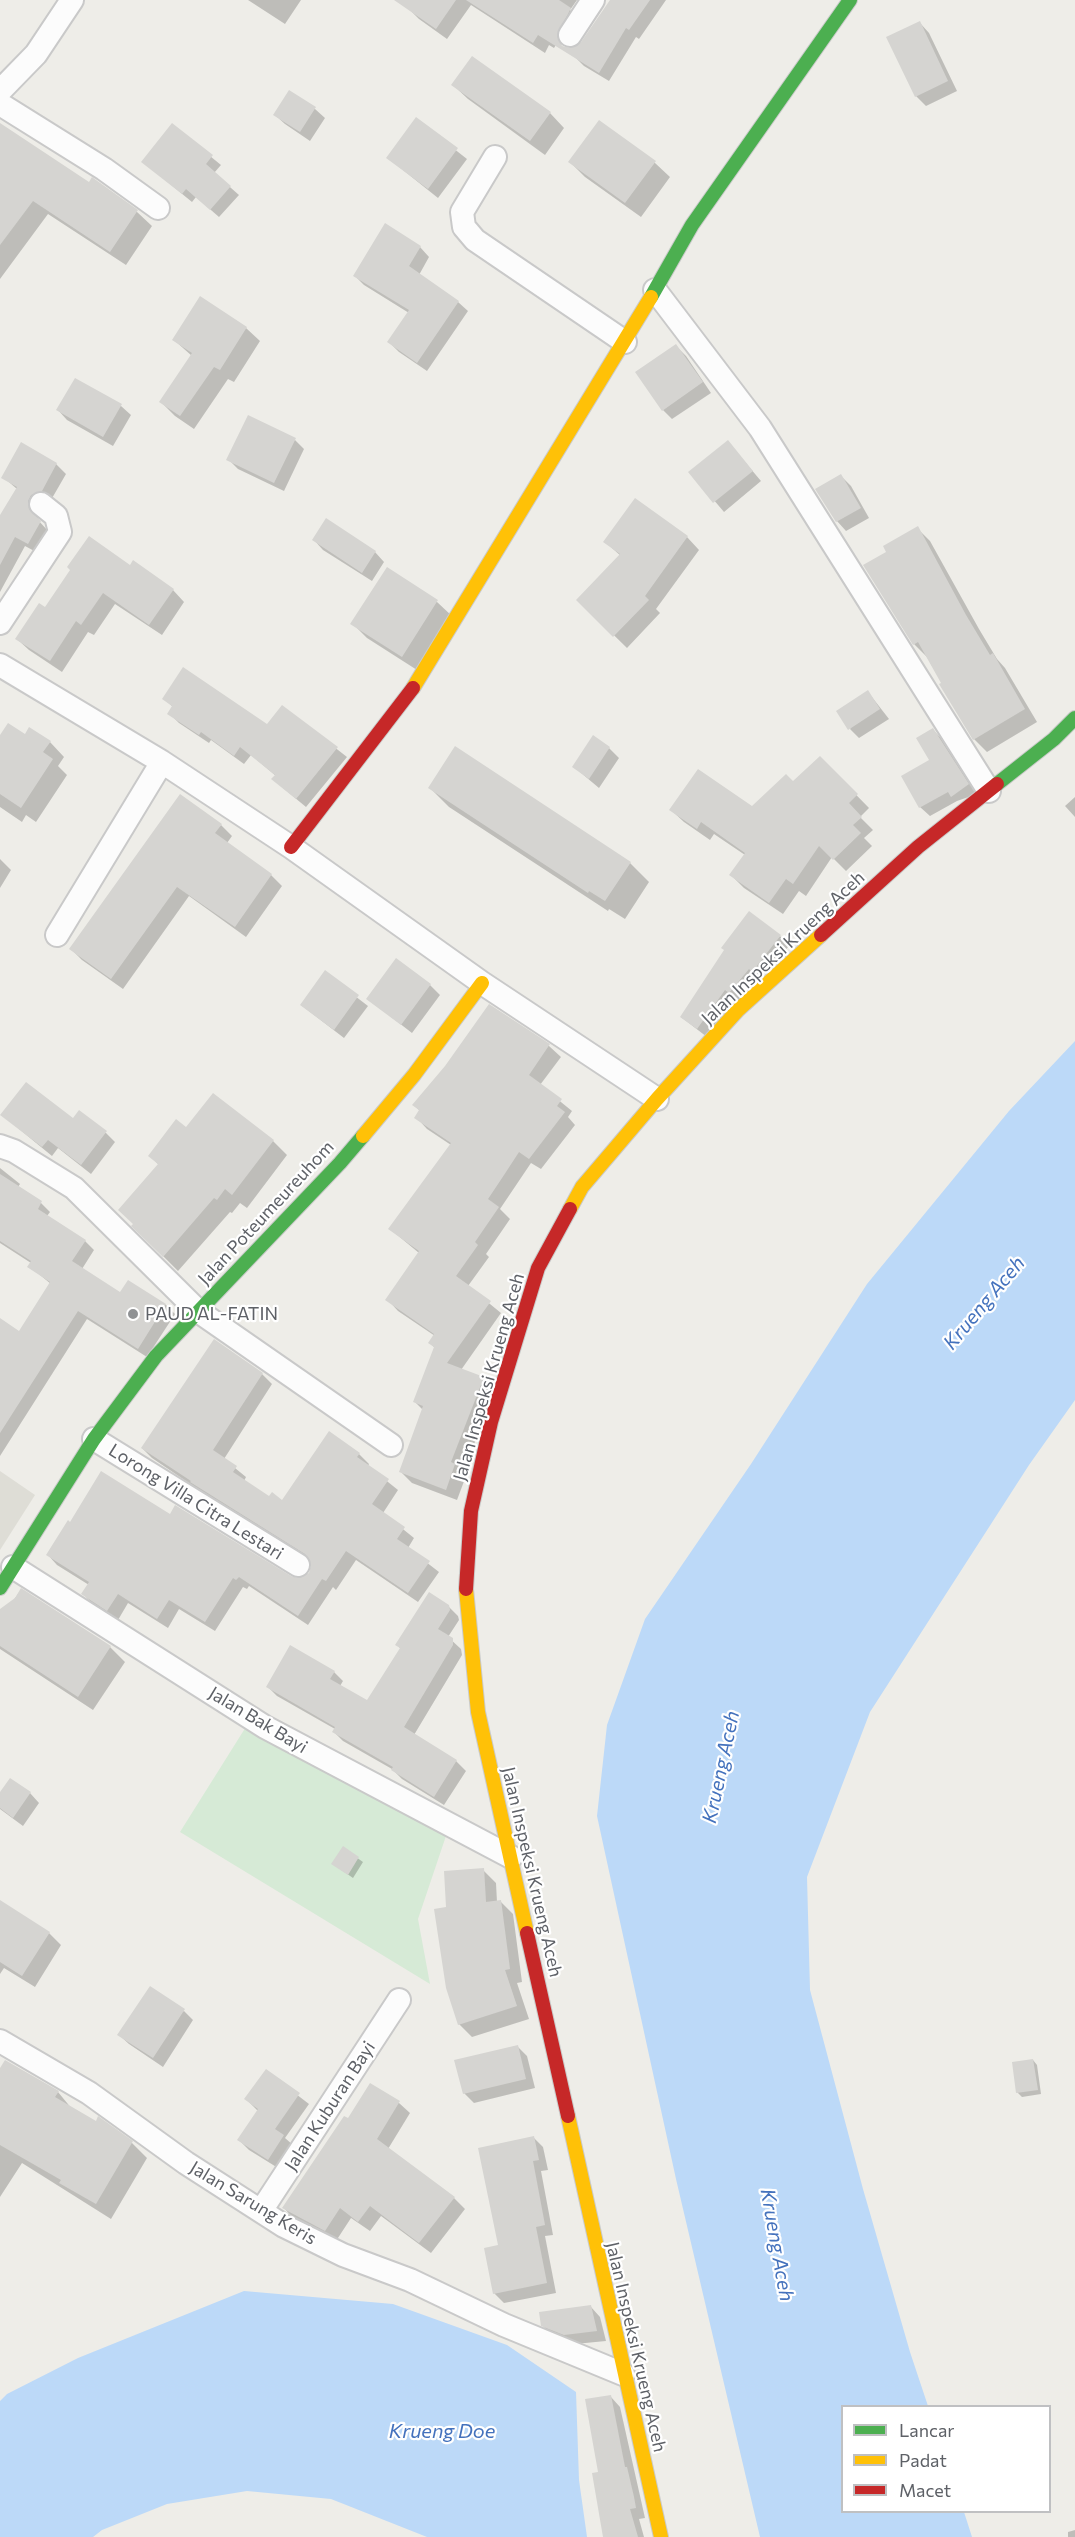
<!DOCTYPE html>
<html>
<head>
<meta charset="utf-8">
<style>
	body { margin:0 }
	#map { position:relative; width:1075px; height:2537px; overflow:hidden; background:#eeede8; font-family:Commissioner,sans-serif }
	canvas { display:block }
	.legend { position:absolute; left:841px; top:2405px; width:210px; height:108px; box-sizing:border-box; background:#fff; border:2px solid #bfc0c2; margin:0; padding:8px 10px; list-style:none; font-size:18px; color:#5e6167 }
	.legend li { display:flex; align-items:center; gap:12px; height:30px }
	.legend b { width:30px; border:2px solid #bfc0c2 }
</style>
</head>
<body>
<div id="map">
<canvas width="1075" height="2537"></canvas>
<ul class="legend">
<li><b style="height:8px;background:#4caf50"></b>Lancar</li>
<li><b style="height:8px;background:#ffc107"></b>Padat</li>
<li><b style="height:8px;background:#c62828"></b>Macet</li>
</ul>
</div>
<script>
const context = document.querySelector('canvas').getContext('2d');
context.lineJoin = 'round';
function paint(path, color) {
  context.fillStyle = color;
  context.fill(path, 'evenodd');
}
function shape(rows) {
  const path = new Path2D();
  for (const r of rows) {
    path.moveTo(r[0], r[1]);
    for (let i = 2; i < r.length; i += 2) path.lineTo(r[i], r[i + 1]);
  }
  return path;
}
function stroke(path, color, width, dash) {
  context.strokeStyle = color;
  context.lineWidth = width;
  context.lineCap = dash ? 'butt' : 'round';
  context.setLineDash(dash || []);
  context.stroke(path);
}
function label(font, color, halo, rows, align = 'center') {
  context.font = font + ' Commissioner,sans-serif';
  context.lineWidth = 4.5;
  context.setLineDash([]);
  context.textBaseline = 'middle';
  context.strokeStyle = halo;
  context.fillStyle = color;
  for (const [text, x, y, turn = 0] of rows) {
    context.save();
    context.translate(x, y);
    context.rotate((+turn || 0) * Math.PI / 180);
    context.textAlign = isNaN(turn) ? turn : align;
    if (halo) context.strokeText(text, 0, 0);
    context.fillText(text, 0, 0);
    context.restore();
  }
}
paint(shape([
	[0,1471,35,1495,0,1550]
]), '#deddd6');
paint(shape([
	[249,1722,448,1830,418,1919,430,1984,180,1832]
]), '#d6ead6');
paint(shape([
	[1075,1041,1075,1400,1029,1465,870,1712,807,1877,810,1990,863,2189,910,2352,928,2406,842,2406,842,2512,964,2512,972,2537,760,2537,676,2179,597,1816,607,1725,645,1619,751,1464,867,1284,1009,1111],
	[244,2291,393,2304,507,2345,576,2392,579,2480,587,2537,427,2537,331,2499,247,2491,167,2504,102,2530,93,2537,0,2537,0,2401,7,2394,78,2358]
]), '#bcd9f8');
paint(shape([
	[248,0,301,0,285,24],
	[414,0,577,0,570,10,575,15,554,48,549,45,545,53,471,5,447,39,419,19,408,8],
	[611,0,666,0,639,39,636,37,609,81,584,66,574,56],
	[920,23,929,33,957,91,926,106,916,96],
	[453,85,550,113,564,128,545,155,468,99],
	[290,92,315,109,325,118,310,141,285,124,275,115],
	[416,119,467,159,438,198,388,158],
	[600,122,655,163,670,177,641,217,585,177,570,162],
	[0,125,89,184,92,179,137,212,152,226,126,265,48,214,0,279],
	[172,125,221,165,214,173,239,195,219,217,196,197,192,202,143,162],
	[420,247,429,257,419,275,458,302,468,311,427,371,399,352,389,342,409,313,364,285,355,276],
	[246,328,260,341,234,382,228,379,194,429,175,416,161,402,192,356,174,340],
	[676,346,686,356,711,393,672,419,663,410],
	[121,406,131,415,113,446,67,420,58,410],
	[295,440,304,449,284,491,238,469,228,459],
	[728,442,761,481,724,512,690,472],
	[56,464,66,474,51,500,37,512,38,520,49,532,38,553,25,546,0,592,0,518,17,489,3,477],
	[841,476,851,486,869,518,846,531,837,521],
	[917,528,930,541,979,629,997,659,1005,668,1037,722,987,752,974,739,927,657,914,644,888,552],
	[687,537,699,550,656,609,660,613,627,648,578,600,621,556,605,542],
	[314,540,375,552,384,562,372,581,323,550],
	[130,567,173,590,184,602,162,635,115,604,94,635,88,632,62,672,29,650,17,639,45,609],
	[387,569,437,602,452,616,417,670,367,638,352,623],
	[868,692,889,719,859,738,850,729],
	[164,699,267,726,283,707,347,757,306,807,283,788,276,776,251,755,244,764,211,740,209,743,179,723,169,713,173,707],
	[933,730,943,740,977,794,957,801,930,816,920,807,931,760],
	[25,736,50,742,64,757,58,766,67,775,36,822,26,815,22,822,0,807,0,738],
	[609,748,619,758,599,788,574,767],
	[820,758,869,808,860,817,873,830,864,838,872,846,846,871,832,857,806,896,799,891,783,914,744,888,731,875,745,855,714,834,710,840,684,822,671,810,752,808,793,783],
	[430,788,630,863,649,882,625,919,609,909,608,911,449,807],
	[1075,797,1075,817,1065,806],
	[221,825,232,836,227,843,271,875,282,886,246,937,189,896,123,989,82,960,71,949],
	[0,859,11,870,0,888],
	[780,936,789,946,707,1037,681,1017],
	[325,973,368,1006,344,1038,301,1005],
	[430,985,440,995,412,1033,368,999],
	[489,1006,549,1046,561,1057,540,1085,572,1111,568,1117,575,1125,541,1169,531,1163,500,1209,510,1219,486,1254,489,1257,468,1286,501,1313,461,1370,483,1378,495,1390,463,1473,466,1476,457,1500,412,1483,401,1472,423,1410,415,1402,435,1348,430,1343,435,1336,398,1311,387,1299,419,1253,390,1229,451,1145,427,1129,416,1117,420,1111,414,1105,447,1067],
	[2,1115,73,1121,106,1133,115,1142,91,1174,58,1148,52,1156],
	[187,1129,273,1141,287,1155,247,1208,240,1203,232,1213,230,1212,178,1271,133,1226,159,1165,150,1156],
	[0,1168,20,1184,18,1187,41,1203,50,1212,47,1216,85,1241,94,1250,82,1269,121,1294,129,1282,166,1305,175,1314,147,1357,87,1319,0,1456,0,1320,20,1333,51,1284,29,1266,31,1263,0,1243],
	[262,1374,272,1384,224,1459,246,1477,244,1481,270,1498,282,1502,329,1433,359,1454,369,1464,368,1466,398,1490,383,1513,414,1538,408,1548,439,1572,418,1602,356,1560,336,1590,333,1587,308,1625,249,1586,247,1589,243,1587,215,1631,179,1609,168,1628,128,1603,118,1620,93,1604,83,1594,89,1585,57,1565,48,1555,170,1516,290,1578,298,1580,310,1574,313,1565,310,1559,202,1492,152,1458,142,1448],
	[21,1590,110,1647,125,1662,93,1710,0,1649,0,1612,10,1605],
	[448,1606,458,1616,459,1620,448,1637,461,1649,462,1655,414,1735,456,1761,466,1771,444,1805,402,1779,392,1769,343,1741,334,1732,335,1729,277,1696,268,1687,334,1672,343,1681,340,1686,367,1702,401,1649,397,1645],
	[30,1793,39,1803,23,1826,0,1809,0,1795],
	[343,1848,363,1862,353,1878,333,1864],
	[483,1870,496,1883,497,1902,500,1901,513,1914,522,1982,517,1983,529,2019,472,2037,459,2024,448,1909],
	[0,1901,49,1933,61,1945,35,1987,4,1968,0,1974],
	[184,2011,193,2020,163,2067,129,2044,119,2035],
	[517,2046,527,2056,535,2088,474,2103,464,2093],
	[1033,2060,1037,2065,1041,2094,1022,2097,1017,2092],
	[0,2071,58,2092,72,2109,132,2143,147,2158,111,2219,22,2163,0,2197],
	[266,2071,309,2104,285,2138,293,2145,278,2168,249,2150,239,2140,258,2111,246,2099],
	[370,2085,399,2103,410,2113,388,2149,454,2198,465,2209,431,2253,381,2216,370,2231,351,2218,336,2241,294,2219,284,2208,348,2121],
	[533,2137,543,2147,548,2170,541,2171,553,2235,545,2236,556,2293,504,2303,494,2293,500,2246],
	[591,2307,600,2317,606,2341,575,2344,552,2335,542,2325],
	[611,2397,620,2407,645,2518,639,2519,644,2537,604,2537,599,2473],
	[1075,2530,1075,2537,1068,2537,1068,2532]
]), '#0003');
paint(shape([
	[394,0,456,0,436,29],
	[466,0,559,0,571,8,557,35,562,46,570,48,581,42,610,0,650,0,629,30,626,28,599,73,538,35,533,43],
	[920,21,948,81,915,97,886,37],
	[472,56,551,112,530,141,451,85],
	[289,90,316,107,300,132,273,115],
	[416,117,458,148,428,189,386,158],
	[599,120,656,161,625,203,568,162],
	[0,123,89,182,92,177,96,180,138,210,110,252,33,201,0,245],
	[172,123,213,155,206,164,231,186,210,210,186,189,182,194,141,162],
	[385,223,421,246,409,266,459,301,417,363,387,342,409,310,353,276],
	[200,296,247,327,220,370,214,367,180,416,159,402,192,353,172,340],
	[676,344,703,382,662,411,635,372],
	[75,378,122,404,103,437,56,410],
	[248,415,296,438,274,483,226,460],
	[728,440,753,471,713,503,688,472],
	[21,442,57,463,42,491,31,495,28,501,29,509,41,521,28,544,15,537,0,565,0,515,17,487,1,478],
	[841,474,861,508,836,522,815,489],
	[635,498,688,536,645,596,649,600,613,637,576,600,620,554,603,542],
	[326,518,376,551,362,573,312,540],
	[918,526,966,615,990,655,993,653,1025,709,973,740,939,684,941,683,918,642,913,645,863,565,886,552,883,546],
	[89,536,130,565,133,560,174,589,149,625,103,593,81,625,76,621,50,661,15,639,39,603,45,607,70,570,67,567],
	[387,567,438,600,402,657,350,624],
	[183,667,267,724,282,705,338,747,296,799,271,779,275,775,240,747,234,756,201,732,199,735,167,714,172,706,162,699],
	[868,690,880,709,848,730,836,711],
	[8,723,25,734,29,727,51,741,43,752,53,759,21,808,0,794,0,735],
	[933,728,969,784,951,797,948,792,919,808,901,776,929,760,916,738],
	[593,735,610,747,589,779,572,767],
	[455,746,631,862,605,901,589,891,588,893,428,788],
	[820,756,858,794,849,803,862,817,853,825,861,833,833,860,819,846,793,884,786,879,769,903,729,875,745,853,701,822,697,829,669,810,698,769,752,806,786,774,793,781],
	[180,794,222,824,215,833,272,874,235,927,177,887,111,979,69,949],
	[749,911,781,935,752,972,749,969,729,993,725,990,697,1029,680,1017,724,950,721,948],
	[396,958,431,984,401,1025,366,999],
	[325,970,359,995,334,1030,300,1005],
	[489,1004,550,1044,529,1075,562,1099,557,1106,565,1112,529,1159,519,1152,504,1175,488,1199,499,1207,475,1242,478,1245,456,1276,491,1301,447,1363,484,1377,451,1462,455,1464,446,1490,399,1472,423,1406,413,1402,434,1347,428,1343,434,1334,385,1300,419,1251,388,1229,451,1143,414,1118,419,1110,412,1105,445,1066],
	[26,1082,73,1118,79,1110,107,1131,81,1165,48,1140,42,1147,0,1115],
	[213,1093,274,1140,232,1195,225,1189,217,1200,214,1198,163,1257,131,1226,133,1224,118,1210,158,1164,148,1156,176,1119,186,1127],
	[0,1174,42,1201,38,1209,86,1240,72,1261,120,1292,128,1280,166,1304,138,1349,78,1311,0,1433,0,1318,19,1331,50,1282,27,1267,31,1261,0,1241],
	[214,1339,263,1373,213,1450,237,1466,233,1472,269,1496,272,1492,282,1500,329,1431,360,1453,357,1457,389,1479,372,1504,405,1527,397,1539,430,1561,408,1593,346,1551,326,1581,322,1579,298,1616,239,1577,236,1580,233,1578,205,1622,169,1600,157,1619,118,1594,107,1611,81,1594,89,1582,46,1555,68,1520,70,1522,101,1471,170,1514,175,1505,291,1576,298,1578,309,1573,311,1565,305,1554,190,1482,191,1481,141,1448],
	[21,1588,111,1646,78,1697,0,1646,0,1609,15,1598],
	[429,1592,449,1605,450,1610,438,1629,453,1638,453,1645,404,1727,457,1760,434,1797,391,1770,393,1767,332,1732,335,1727,266,1687,290,1645,335,1671,330,1679,367,1700,400,1648,395,1645],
	[10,1778,31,1792,13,1818,0,1808,0,1792],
	[343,1846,359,1857,348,1875,331,1864],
	[484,1868,486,1902,501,1900,510,1969,505,1970,517,2006,458,2025,446,1988,434,1909,446,1907,444,1871],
	[0,1900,50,1932,22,1976,0,1962],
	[150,1986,185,2009,153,2058,117,2035],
	[518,2045,526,2079,463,2094,454,2060],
	[1033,2059,1038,2090,1016,2093,1012,2062],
	[5,2060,59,2091,55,2097,96,2121,98,2116,133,2141,96,2204,59,2183,61,2180,0,2145,0,2068],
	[266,2069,300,2093,275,2129,284,2135,268,2160,237,2140,258,2109,244,2099],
	[370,2083,400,2101,377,2139,455,2197,419,2243,370,2206,358,2222,340,2208,325,2231,282,2208,344,2116,348,2118],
	[534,2136,539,2160,533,2161,545,2225,536,2227,547,2283,493,2294,484,2248,498,2245,478,2148],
	[591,2305,597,2331,564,2335,541,2326,539,2312],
	[611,2395,625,2467,627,2467,634,2497,636,2508,630,2509,638,2537,603,2537,592,2473,598,2472,585,2399]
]), '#d5d4d1');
const street = shape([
	[570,35,593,0],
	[0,91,36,54,72,0],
	[0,104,104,169,158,208],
	[495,157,462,212,464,227,475,240,625,342],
	[655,290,760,428,989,791],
	[0,623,60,532,56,516,41,504],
	[0,665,162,762,291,847,482,983,657,1099],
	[57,935,162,762],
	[0,1146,14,1151,74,1188,198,1311,391,1445],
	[94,1439,298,1565],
	[13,1567,265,1727,511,1857],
	[0,2041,89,2093,186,2163,284,2226,343,2255,410,2280,504,2325,623,2374],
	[261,2211,399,2000]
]);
const fast = shape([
	[651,297,692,225,850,0],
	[997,784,1054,739,1075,718],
	[0,1588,94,1439,156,1356,340,1163,363,1136]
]);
const slow = shape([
	[413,688,651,297],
	[363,1136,414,1075,482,983],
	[570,1209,582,1187,657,1099,738,1010,821,935],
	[466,1589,478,1712,527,1933],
	[568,2116,661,2537]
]);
const jam = shape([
	[291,847,413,688],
	[821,935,918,847,997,784],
	[466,1589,471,1511,491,1422,538,1268,570,1209],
	[527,1933,568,2116]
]);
stroke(street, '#c9c9c9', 26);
stroke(fast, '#cacbca', 16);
stroke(slow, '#cacbca', 16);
stroke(jam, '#cacbca', 16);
stroke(street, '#fcfcfc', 22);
stroke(fast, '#4caf50', 14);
stroke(slow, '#ffc107', 14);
stroke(jam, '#c62828', 14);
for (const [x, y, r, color] of [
	[133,1314,6,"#909294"]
]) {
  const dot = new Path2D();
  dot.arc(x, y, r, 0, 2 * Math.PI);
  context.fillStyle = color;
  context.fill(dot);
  stroke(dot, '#fff', 2);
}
label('18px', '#5e6167', '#fff', [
	["Jalan Inspeksi Krueng Aceh",783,948,-43],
	["Jalan Poteumeureuhom",266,1213,-47],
	["Jalan Inspeksi Krueng Aceh",489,1377,-74],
	["Lorong Villa Citra Lestari",196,1502,32],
	["Jalan Bak Bayi",258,1720,31],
	["Jalan Inspeksi Krueng Aceh",532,1872,77],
	["Jalan Kuburan Bayi",330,2106,-57],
	["Jalan Sarung Keris",253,2203,31],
	["Jalan Inspeksi Krueng Aceh",636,2347,77]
]);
label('18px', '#5e6167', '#fff', [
	["PAUD AL-FATIN",145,1314]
], 'left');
label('italic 20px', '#4472bd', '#fff', [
	["Krueng Aceh",984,1303,-50],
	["Krueng Aceh",721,1767,-78],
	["Krueng Aceh",777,2245,80],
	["Krueng Doe",442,2431]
]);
</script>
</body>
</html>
